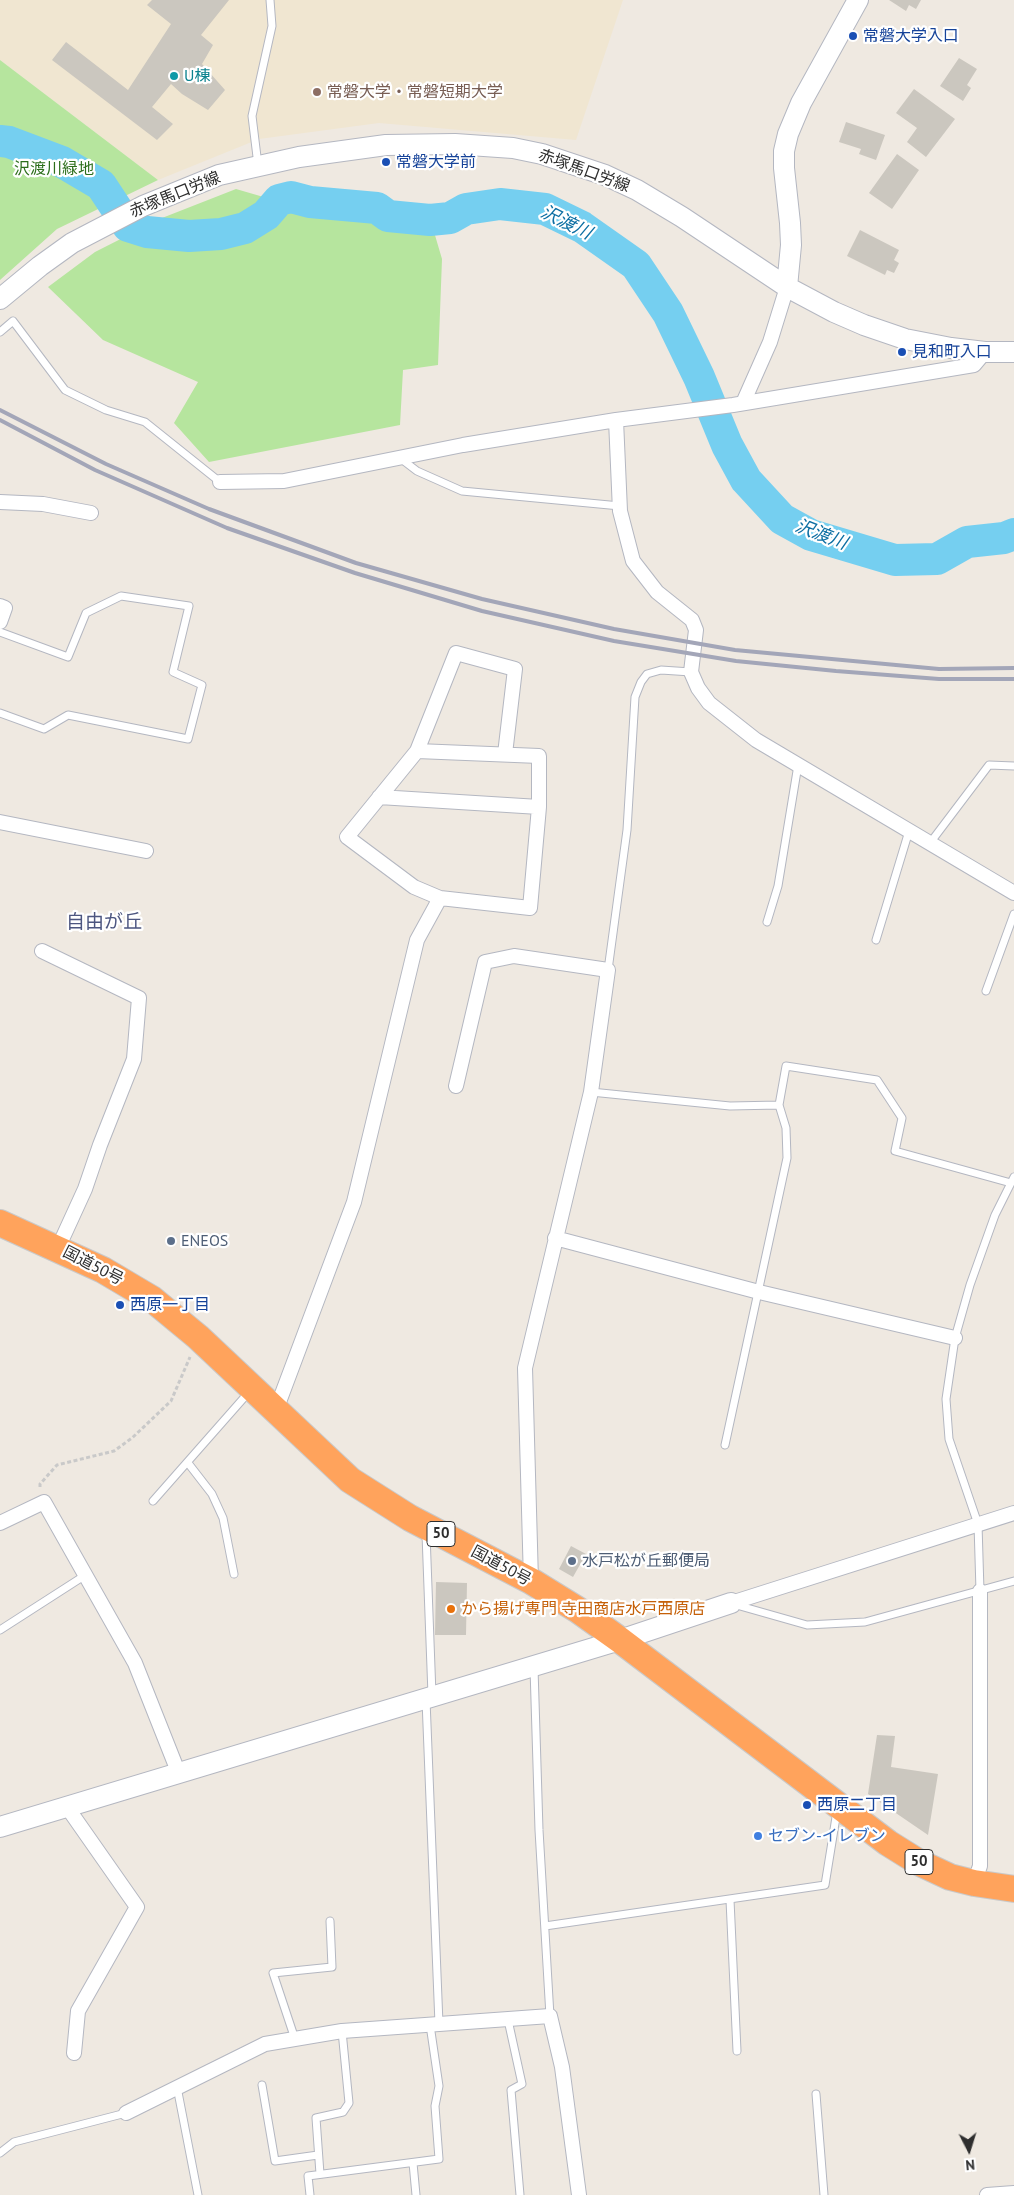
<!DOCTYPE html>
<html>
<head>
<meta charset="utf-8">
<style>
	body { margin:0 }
	#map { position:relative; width:1014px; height:2195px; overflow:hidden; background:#efe9e1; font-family:"PT Sans",sans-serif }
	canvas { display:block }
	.north { position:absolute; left:944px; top:2125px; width:50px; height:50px; -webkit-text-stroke:4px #fff; paint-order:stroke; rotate:175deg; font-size:14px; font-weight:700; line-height:20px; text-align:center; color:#2e2e2e }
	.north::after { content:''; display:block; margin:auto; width:18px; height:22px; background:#2e2e2e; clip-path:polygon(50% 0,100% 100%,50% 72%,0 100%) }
</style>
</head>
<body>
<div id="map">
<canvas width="1014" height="2195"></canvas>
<div class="north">N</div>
</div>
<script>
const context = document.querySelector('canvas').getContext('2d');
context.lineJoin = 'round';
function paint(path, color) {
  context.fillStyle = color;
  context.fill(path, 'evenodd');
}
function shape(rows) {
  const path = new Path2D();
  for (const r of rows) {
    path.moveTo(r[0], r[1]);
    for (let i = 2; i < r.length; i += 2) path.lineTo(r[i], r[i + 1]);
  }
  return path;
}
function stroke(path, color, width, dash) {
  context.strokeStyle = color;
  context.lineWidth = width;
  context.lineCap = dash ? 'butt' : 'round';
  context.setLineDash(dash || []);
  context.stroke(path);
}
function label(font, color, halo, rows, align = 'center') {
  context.font = font + ' "PT Sans","Noto Sans JP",sans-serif';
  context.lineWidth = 4.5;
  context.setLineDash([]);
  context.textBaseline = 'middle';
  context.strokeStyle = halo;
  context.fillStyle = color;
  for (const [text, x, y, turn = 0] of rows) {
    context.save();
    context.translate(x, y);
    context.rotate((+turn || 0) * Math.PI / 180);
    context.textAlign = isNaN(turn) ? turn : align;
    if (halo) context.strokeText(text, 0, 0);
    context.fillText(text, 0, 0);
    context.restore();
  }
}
paint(shape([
	[0,0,623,0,576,140,379,123,259,139,158,180,0,60]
]), '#f0e6d1');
paint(shape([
	[0,60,158,180,57,229,0,280],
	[236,189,329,216,432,225,442,259,438,365,403,370,400,425,209,462,174,423,198,382,103,340,48,287,95,252,162,218]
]), '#b6e59e');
stroke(shape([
	[0,141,9,142,62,162,101,185,128,226,147,232,189,236,221,234,245,228,266,215,279,200,291,197,310,202,377,208,388,216,430,220,450,218,466,209,500,204,545,209,582,227,636,265,668,313,699,377,727,445,746,480,782,519,811,535,895,560,937,559,967,542,1004,538,1014,534]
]), '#75cff0', 32);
paint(shape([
	[152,0,229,0,201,35,213,45,202,64,225,90,208,110,182,94,171,84,152,107,173,124,157,140,52,60,66,42,128,90,171,24,147,5],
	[889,0,921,0,916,9,909,5,906,11],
	[959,58,977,69,967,85,971,88,963,101,940,86],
	[914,89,955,119,926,157,907,142,917,128,896,113],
	[846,122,885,135,876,160,859,154,861,149,839,142],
	[897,154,919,170,892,209,869,193],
	[860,230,899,250,894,260,899,263,894,273,887,270,885,275,847,256],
	[571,1546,586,1554,573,1577,559,1569],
	[436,1582,467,1583,466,1635,435,1635],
	[877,1735,895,1736,891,1767,938,1774,928,1835,868,1794]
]), '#cbc7bf');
const lane = shape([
	[258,165,252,116,272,26,270,0],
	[0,332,13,321,65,390,106,410,145,422,220,482],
	[400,458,417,471,462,491,620,506],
	[0,632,68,657,86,613,121,596,189,606,173,672,202,685,188,739,68,715,44,729,0,713],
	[930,843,989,765,1014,766],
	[767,922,778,886,798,765],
	[876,940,909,831],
	[608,970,627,830,635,697,641,682,647,674,661,670,691,672],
	[986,991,1014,914],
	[591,1092,730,1106,779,1105,786,1066,877,1080,902,1118,895,1151,1011,1183],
	[725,1445,787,1158,786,1128,779,1105],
	[188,1463,212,1494,223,1518,234,1574],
	[153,1501,249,1392],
	[426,1534,432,1695],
	[980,1591,978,1524,949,1439,946,1399,955,1338,970,1285,995,1215,1014,1177],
	[733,1604,807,1625,865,1622,1014,1581],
	[0,1630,84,1576],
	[534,1668,539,1830,550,2016],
	[426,1700,439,2024],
	[730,1900,737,2051],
	[545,1926,825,1885,837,1811],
	[508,2020,522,2084,511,2090,520,2195],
	[295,2039,273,1973,332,1967,330,1921],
	[262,2085,275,2161,318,2155],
	[177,2087,198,2195],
	[816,2094,824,2195],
	[0,2153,14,2142,126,2113],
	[413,2163,416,2195],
	[320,2174,316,2118,343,2112,349,2103,342,2031],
	[310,2195,308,2176,439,2159,435,2106,439,2086,430,2025]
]);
const street = shape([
	[743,403,770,342,787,287],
	[616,420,620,511,633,561,657,592,692,620,696,630,691,672,698,688,709,703,756,740,1014,893],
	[220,482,284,481,463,445,616,420,733,405,974,365,985,352],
	[0,502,43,504,91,513],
	[0,606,5,608,0,622],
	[417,751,456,653,515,669,505,754],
	[379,797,539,807],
	[0,822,146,851],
	[42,951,139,998,134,1059,100,1145,85,1189,58,1248],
	[456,1086,485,962,514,956,608,970,591,1092,525,1368,531,1581],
	[555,1238,759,1292,955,1338],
	[276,1410,354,1202,417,940,440,898,530,908,539,807,539,756,417,751,347,837,414,887,440,898],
	[0,1523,44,1502,135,1663,179,1774],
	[731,1603,1014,1513],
	[67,1807,137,1907,78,2011,74,2053],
	[974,1883,980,1866,980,1591],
	[126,2113,265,2044,342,2031,550,2016,562,2067,579,2195],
	[987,2195,1014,2193]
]);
const secondary = shape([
	[787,287,791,245,790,223,784,168,784,151,788,134,801,103,858,0],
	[0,299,40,266,72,243,143,206,219,175,299,157,386,145,455,144,513,148,542,154,605,175,637,190,682,217,787,287,834,312,864,325,905,339,951,348,985,352,1014,352],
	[0,1827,620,1640,731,1603]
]);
const highway = shape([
	[0,1223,103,1270,152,1299,198,1337,350,1480,410,1518,531,1581,578,1610,620,1640,888,1843,920,1863,950,1877,974,1883,1014,1889]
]);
stroke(lane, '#b4b7c1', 9);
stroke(street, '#b4b7c1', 16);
stroke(secondary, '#b4b7c1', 22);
stroke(highway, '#c9c9c9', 28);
stroke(shape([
	[40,1487,40,1484,57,1465,114,1451,132,1438,171,1401,190,1357]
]), '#c9c9c9', 3, [4, 2.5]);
stroke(lane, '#fff', 7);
stroke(street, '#fff', 14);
stroke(secondary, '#fff', 20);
stroke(highway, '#ffa35c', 26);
stroke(shape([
	[0,410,106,464,209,509,356,563,482,599,614,629,735,650,939,669,1014,668],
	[0,420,95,470,227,528,355,573,482,611,614,641,736,661,836,671,939,679,1014,679]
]), '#a3a6b8', 4);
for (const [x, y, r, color] of [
	[853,36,5,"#1a4fb4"],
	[174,76,5,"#0f9aa8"],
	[317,92,5,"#8d6e63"],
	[386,162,5,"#1a4fb4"],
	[902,352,5,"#1a4fb4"],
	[171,1241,5,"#5c6f8a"],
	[120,1305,5,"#1a4fb4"],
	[572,1561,5,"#5c6f8a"],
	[451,1609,5,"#e8710a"],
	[807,1805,5,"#1a4fb4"],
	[758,1836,5,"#3f7fe0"]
]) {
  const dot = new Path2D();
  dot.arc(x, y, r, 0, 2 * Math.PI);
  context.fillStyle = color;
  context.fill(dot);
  stroke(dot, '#fff', 2);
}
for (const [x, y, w] of [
	[441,1534,28],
	[919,1862,28]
]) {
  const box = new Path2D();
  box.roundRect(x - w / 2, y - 12.5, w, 25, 4);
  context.fillStyle = '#fff';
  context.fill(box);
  stroke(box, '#2e2e2e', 1);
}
label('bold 15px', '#2e2e2e', null, [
	["50",441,1534],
	["50",919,1862]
]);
label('16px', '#164399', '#fff', [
	["常磐大学入口",863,36],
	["常磐大学前",396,162],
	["見和町入口",912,352],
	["西原一丁目",130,1305],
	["西原二丁目",817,1805]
], 'left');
label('16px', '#0d838f', '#fff', [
	["U棟",184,76]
], 'left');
label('16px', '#785e54', '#fff', [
	["常磐大学・常磐短期大学",327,92]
], 'left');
label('16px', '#2c6e1b', '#fff', [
	["沢渡川緑地",54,169]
]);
label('16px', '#2e2e2e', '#fff', [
	["赤塚馬口労線",584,171,20],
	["赤塚馬口労線",175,195,-22],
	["国道50号",93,1266,27],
	["国道50号",501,1566,28]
]);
label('16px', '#4e5e75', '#fff', [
	["ENEOS",181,1241],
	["水戸松が丘郵便局",582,1561]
], 'left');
label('16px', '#c56008', '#fff', [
	["から揚げ専門 寺田商店水戸西原店",461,1609]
], 'left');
label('16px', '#366cbe', '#fff', [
	["セブン-イレブン",768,1836]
], 'left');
label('italic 18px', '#0d6fa3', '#fff', [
	["沢渡川",566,223,26],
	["沢渡川",821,535,21]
]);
label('19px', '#4d5680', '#fff', [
	["自由が丘",104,923]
]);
</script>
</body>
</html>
